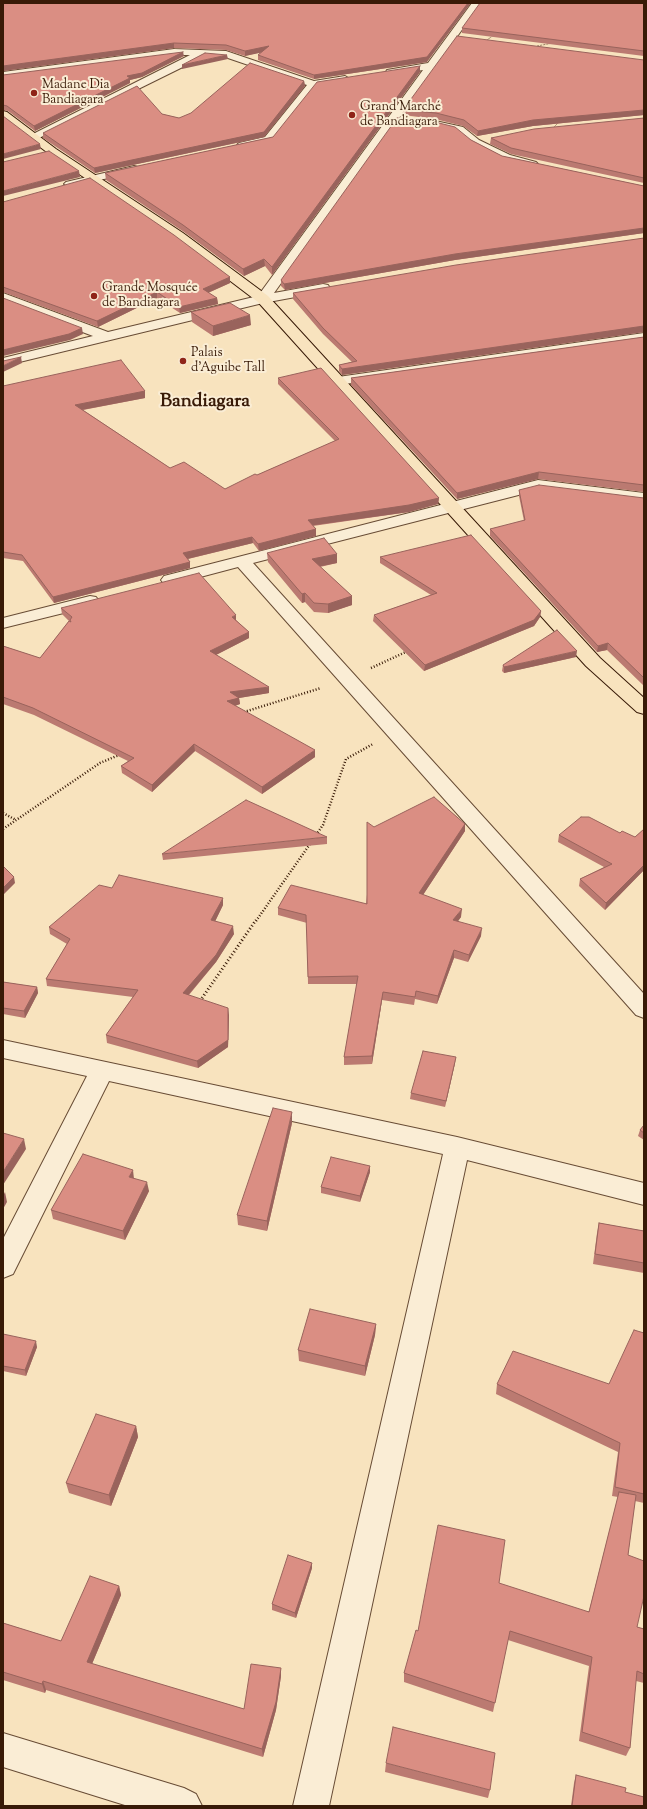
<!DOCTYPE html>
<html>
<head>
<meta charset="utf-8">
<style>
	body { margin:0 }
	#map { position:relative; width:647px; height:1809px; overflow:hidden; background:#f8e3be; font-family:"Sorts Mill Goudy",serif }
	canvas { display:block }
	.frame { position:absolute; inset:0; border:4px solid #381a07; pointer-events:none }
</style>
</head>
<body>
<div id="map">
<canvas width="647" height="1809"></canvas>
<div class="frame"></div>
</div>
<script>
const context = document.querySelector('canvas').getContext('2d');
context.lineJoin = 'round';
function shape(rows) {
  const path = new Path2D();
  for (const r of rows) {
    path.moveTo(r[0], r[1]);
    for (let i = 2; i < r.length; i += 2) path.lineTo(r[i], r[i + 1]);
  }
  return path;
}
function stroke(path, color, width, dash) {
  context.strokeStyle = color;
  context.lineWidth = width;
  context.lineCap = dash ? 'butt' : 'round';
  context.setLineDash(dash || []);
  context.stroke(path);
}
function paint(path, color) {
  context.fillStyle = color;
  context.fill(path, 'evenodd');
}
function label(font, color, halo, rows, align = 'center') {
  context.font = font + ' "Sorts Mill Goudy",serif';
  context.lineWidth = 4;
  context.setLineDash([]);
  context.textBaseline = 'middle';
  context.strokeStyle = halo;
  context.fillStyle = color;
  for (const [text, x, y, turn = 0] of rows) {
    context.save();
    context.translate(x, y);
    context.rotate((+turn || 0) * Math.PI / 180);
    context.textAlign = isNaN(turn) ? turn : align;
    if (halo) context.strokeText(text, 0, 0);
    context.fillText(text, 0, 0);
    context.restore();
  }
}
const minor = shape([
	[472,3,481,3,274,293,323,284,328,285,330,288,328,291,263,303,3,366,3,358,93,336,3,302,3,293,108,332,258,296,423,70,391,75,386,72,387,70,428,63,472,3],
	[174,49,226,51,314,81,345,76,350,79,345,82,316,87,273,142,243,148,237,145,239,143,265,137,307,85,225,57,205,56,35,140,31,139,30,137,31,135,190,55,174,55,3,78,3,72,174,49],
	[426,119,463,127,479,140,510,155,536,162,538,164,532,167,502,160,471,144,455,131,422,124,421,122,422,120,426,119],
	[134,166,138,167,140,169,138,171,70,187,64,184,66,182,134,166],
	[644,333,644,341,338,385,333,384,331,381,333,378,338,377,644,333],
	[538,480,644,493,644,503,538,490,253,563,644,994,644,1018,636,1015,238,567,170,585,164,584,161,580,164,576,538,480],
	[90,596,96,597,99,601,96,605,3,628,3,618,90,596],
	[3,1040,457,1137,644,1183,644,1205,467,1160,329,1806,293,1806,443,1154,109,1081,13,1274,3,1278,3,1239,87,1076,3,1058,3,1040],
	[3,1733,184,1788,196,1794,202,1806,128,1806,3,1767,3,1733]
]);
const major = shape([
	[3,111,7,112,56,149,183,233,268,296,600,658,644,698,644,714,637,712,586,666,258,302,175,239,48,153,3,119,3,111]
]);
stroke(minor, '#684c35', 2);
stroke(major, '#381a07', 2);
stroke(shape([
	[487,40,494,35],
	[537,46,553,43],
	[553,128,560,121]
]), '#381a07', 1, [0.5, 1]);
stroke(shape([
	[371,668,408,651],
	[244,712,321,688],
	[3,813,16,820],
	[3,829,100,763,119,755],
	[316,835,323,825,346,759,373,744],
	[256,921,310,844]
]), '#381a07', 2.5, [1, 2]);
stroke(shape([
	[200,1001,256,920]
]), '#381a07', 3, [1, 2.5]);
paint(minor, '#faedd5');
paint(major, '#f8e3be');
paint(shape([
	[3,3,427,62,314,79,258,60,258,55,261,52,245,56,226,50,174,48,3,71],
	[644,3,644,56,462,33,462,28],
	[184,56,142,77,130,80,130,83,35,131,8,111,3,110,3,75],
	[644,60,644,115,533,126,477,136,463,126,435,119,403,115,403,110],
	[420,66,420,72,272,275,265,266,244,276,184,232,106,180,105,173,273,137],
	[304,81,305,86,264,137,95,173,43,138,43,133,162,114,179,118],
	[644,118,644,183,511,154,490,144,491,138],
	[471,140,502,156,644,186,644,233,455,260,285,290,281,286,281,280],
	[3,202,230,277,230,283,208,293,217,298,218,304,180,313,157,298,98,327,3,292],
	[644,238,644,332,342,375,339,371,339,365,352,362,323,334,293,299,293,293],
	[191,312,251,325,213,336,192,322],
	[644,337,644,492,538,479,457,499,351,385,351,378],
	[278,378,439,498,438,504,409,512,313,526,316,529,316,536,259,551,253,543,188,559,190,562,190,568,54,603,23,561,3,558,3,386,145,391,145,398,83,410,170,468,225,489,335,441,278,384],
	[519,490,644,498,644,686,607,650,597,652,490,536,490,529,524,521,519,496],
	[267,553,337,554,337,563,320,567,352,596,352,605,328,613,314,612,305,602,302,603,268,562],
	[380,557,541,611,540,617,534,626,424,671,373,621,374,615,431,595,380,563],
	[61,608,236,620,249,632,249,638,216,655,269,693,239,698,240,704,235,706,315,757,262,794,195,751,152,792,122,773,121,766,128,761,34,715,3,704,3,646,40,658,69,621,62,614],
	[576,657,504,673,502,671,503,665],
	[465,824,465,831,423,895,461,917,458,921,481,936,468,962,454,958,437,1004,415,999,414,1005,382,1000,372,1064,344,1065,344,1057,357,984,308,984,307,923,278,915,278,908,366,904,374,827],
	[644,829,644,870,605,910,579,886,580,879,604,867,558,842,559,835,620,833,635,837],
	[327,837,327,844,163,860,162,854],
	[112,888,223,905,215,921,234,934,216,962,189,995,229,1015,228,1047,198,1068,107,1043,106,1035,133,997,47,986,46,979,67,944,50,934,49,927],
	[3,982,37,987,38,993,25,1018,3,1014],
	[455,1063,445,1107,410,1099,411,1093],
	[292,1123,267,1231,238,1225,237,1215],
	[644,1125,644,1140,638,1136,640,1130],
	[370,1172,360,1202,321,1193,321,1187],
	[134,1178,149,1191,125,1240,53,1219,51,1210],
	[599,1223,644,1231,644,1273,593,1264,597,1233],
	[376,1324,375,1335,365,1376,299,1361,298,1350],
	[644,1333,644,1503,635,1501,628,1555,637,1627,644,1629,644,1683,636,1681,630,1748,626,1756,579,1741,589,1666,508,1640,493,1712,404,1682,404,1673,418,1631,589,1611,618,1497,612,1496,618,1452,496,1394,497,1384,609,1384],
	[3,1334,37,1347,26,1376,3,1371],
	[136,1426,138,1437,111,1506,69,1493,66,1483],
	[312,1563,312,1568,296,1618,272,1610,272,1604],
	[119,1586,121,1595,92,1664,244,1709,281,1676,276,1710,263,1757,46,1690,45,1693,3,1680,3,1623,61,1641],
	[386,1763,490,1790,488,1798,385,1772],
	[576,1775,625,1792,644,1806,571,1806,574,1783]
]), '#bb7a71');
paint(shape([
	[468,3,471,3,427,62,314,79,314,75],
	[174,43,174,48,3,71,3,66],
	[269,46,269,51,245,56,245,51],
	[183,52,184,56,142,77,130,80,130,83,35,131,34,126,127,76],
	[227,55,228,59,182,69,182,65],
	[420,66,420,72,272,275,272,267],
	[304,81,305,86,264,137,95,173,94,168],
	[644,110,644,115,533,126,477,136,478,131,533,120],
	[40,144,41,149,3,159,3,154],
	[79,171,80,177,3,196,3,191],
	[644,228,644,233,455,260,285,290,284,284,455,254],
	[264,259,265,266,244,276,243,269],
	[230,277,230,283,203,295,203,289],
	[157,292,157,298,98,327,97,321],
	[217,298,218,304,180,313,179,307],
	[250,315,251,325,213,336,213,326],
	[644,326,644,332,342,375,342,369],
	[82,328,83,334,70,340,3,356,3,350],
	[21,357,22,363,3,372,3,366],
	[145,391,145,398,76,411,75,405],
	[539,472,538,479,457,499,457,493],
	[439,498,438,504,409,512,308,526,308,520],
	[316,529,316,536,259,551,258,544],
	[252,537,253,543,183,560,183,553],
	[337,554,337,563,312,568,312,559],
	[190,562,190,568,54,603,53,597],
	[305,593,305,602,302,603,302,594],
	[352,596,352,605,328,613,328,604],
	[541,611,540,617,534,626,424,671,425,665],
	[236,615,236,622,232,617],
	[249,632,249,638,210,658,210,651],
	[608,643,607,650,597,652,598,646],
	[577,651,576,657,504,673,504,667],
	[269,687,269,693,239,698,240,704,228,708,227,701,230,692],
	[194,744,195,751,152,792,152,785],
	[315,750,315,757,262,794,262,787],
	[465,824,465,831,419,901,419,893],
	[644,865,644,870,605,910,606,903],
	[14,877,15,883,3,895,3,888],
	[223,898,223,905,212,928,211,920],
	[462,909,461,917,453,928,453,920],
	[233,926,234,934,216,962,184,1000,183,993],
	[482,928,481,936,468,962,469,955],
	[454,950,454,958,437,1004,438,996],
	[37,987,38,993,25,1018,24,1011],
	[383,992,382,1000,372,1064,372,1056],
	[228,1008,229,1015,228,1047,198,1068,197,1061],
	[456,1057,455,1063,445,1107,446,1101],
	[292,1112,292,1123,267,1231,267,1221],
	[24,1139,26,1149,3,1185,3,1172],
	[370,1166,370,1172,360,1202,360,1196],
	[133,1170,134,1179,129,1177],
	[147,1182,149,1191,125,1240,123,1231],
	[5,1192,7,1202,3,1209,3,1196],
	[376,1324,375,1335,365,1376,365,1366],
	[36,1341,37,1347,26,1376,25,1370],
	[136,1426,138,1437,111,1506,109,1495],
	[312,1563,312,1568,296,1618,295,1613],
	[119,1586,121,1595,89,1671,87,1662],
	[281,1668,281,1676,276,1710,263,1757,262,1749],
	[43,1681,46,1690,45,1693,42,1684]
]), '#99635c');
const building = shape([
	[3,3,468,3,427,57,314,75,258,55,269,46,245,51,226,45,174,43,3,66,3,3],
	[480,3,644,3,644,51,462,28,480,3],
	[457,36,644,60,644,110,533,120,478,131,464,120,436,113,403,110,457,36],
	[183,52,142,73,127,76,130,78,34,126,7,106,3,105,3,75,183,52],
	[205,53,227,55,182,65,205,53],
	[250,63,304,81,264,132,94,168,43,133,137,86,162,114,179,118,191,113,250,63],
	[420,66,272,267,264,259,243,269,183,225,105,173,273,137,317,82,420,66],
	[3,116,40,144,3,154,3,116],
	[397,118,435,122,455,127,471,140,502,156,644,186,644,228,455,254,284,284,281,280,397,118],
	[644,118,644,178,511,148,491,138,534,129,644,118],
	[49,151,79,171,3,191,3,162,49,151],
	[90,178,174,235,230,277,203,289,217,298,179,307,157,292,97,321,3,287,3,202,90,178],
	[644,238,644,326,342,369,339,365,357,361,323,328,293,293,456,265,644,238],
	[3,298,82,328,69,334,3,350,3,298],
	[230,303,250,315,213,326,191,312,230,303],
	[644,337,644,485,539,472,457,493,351,378,644,337],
	[21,357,3,366,3,361,21,357],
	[121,360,145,391,75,405,170,468,184,462,225,489,255,474,257,475,339,439,278,378,321,368,439,498,409,505,308,520,316,529,258,544,252,537,183,553,190,562,53,597,22,555,3,552,3,386,121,360],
	[539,485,644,498,644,678,608,643,598,646,490,529,525,520,519,490,539,485],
	[471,535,541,611,534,620,425,665,374,615,437,593,380,557,471,535],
	[324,538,337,554,312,559,352,596,328,604,314,603,305,593,302,594,267,553,324,538],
	[199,573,236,615,232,617,249,632,210,651,269,687,230,692,239,698,227,701,315,750,262,787,194,744,152,785,121,766,134,758,33,708,3,697,3,646,40,658,69,621,71,622,70,620,72,617,61,608,199,573],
	[557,630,577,651,504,667,503,665,557,630],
	[434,797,465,824,419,893,462,909,453,920,482,928,469,955,454,950,438,996,416,991,415,997,383,992,372,1056,344,1057,358,976,308,977,306,915,278,908,291,885,367,904,367,822,374,827,434,797],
	[246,800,327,837,162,854,246,800],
	[581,817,589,817,620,833,622,831,635,837,644,829,644,865,606,903,580,879,612,864,559,835,581,817],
	[3,866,14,877,3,888,3,866],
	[119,875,223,898,211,920,233,926,216,955,183,993,228,1008,228,1040,197,1061,106,1035,138,990,46,979,70,939,49,927,99,885,112,888,119,875],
	[3,982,37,987,24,1011,3,1008,3,982],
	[423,1051,456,1057,446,1101,411,1093,423,1051],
	[273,1108,292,1112,267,1221,237,1215,273,1108],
	[644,1125,644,1133,640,1130,644,1125],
	[3,1133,24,1139,3,1172,3,1133],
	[83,1154,133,1170,129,1177,147,1182,123,1231,51,1210,83,1154],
	[331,1157,370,1166,360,1196,321,1187,331,1157],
	[599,1223,644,1231,644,1263,595,1254,599,1223],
	[310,1309,376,1324,365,1366,298,1350,310,1309],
	[634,1330,644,1333,644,1494,615,1487,620,1443,497,1384,513,1351,609,1384,634,1330],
	[3,1334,36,1341,25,1370,3,1366,3,1334],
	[96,1414,136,1426,109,1495,66,1483,96,1414],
	[619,1492,636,1495,628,1555,644,1561,644,1596,637,1627,644,1629,644,1674,637,1671,630,1748,582,1732,592,1657,510,1631,495,1703,404,1673,416,1630,418,1631,438,1525,505,1540,499,1583,589,1612,619,1492],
	[288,1555,312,1563,295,1613,272,1604,288,1555],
	[90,1576,119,1586,87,1662,244,1709,251,1664,281,1668,276,1702,262,1749,43,1681,42,1684,3,1672,3,1623,61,1641,90,1576],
	[393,1727,495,1753,490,1790,386,1763,393,1727],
	[576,1775,626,1788,625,1792,644,1797,644,1806,572,1806,576,1775]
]);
paint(building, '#da8e83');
stroke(building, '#99635c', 1);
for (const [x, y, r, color] of [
	[34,93,4,"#8f2418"],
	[352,115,4,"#8f2418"],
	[94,296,4,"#8f2418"],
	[183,361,4,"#8f2418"]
]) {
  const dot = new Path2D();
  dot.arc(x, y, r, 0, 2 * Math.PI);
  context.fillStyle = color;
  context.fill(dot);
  stroke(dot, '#faedd5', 1.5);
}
label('13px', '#381a07', '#faedd5', [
	["Madane Dia",42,86],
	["Bandiagara",42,101],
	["Grand Marché",360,108],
	["de Bandiagara",360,123],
	["Grande Mosquée",102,289],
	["de Bandiagara",102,304],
	["Palais",191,354],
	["d'Aguibe Tall",191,369]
], 'left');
label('bold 19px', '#381a07', '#faedd5', [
	["Bandiagara",205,403]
]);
</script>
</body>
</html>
